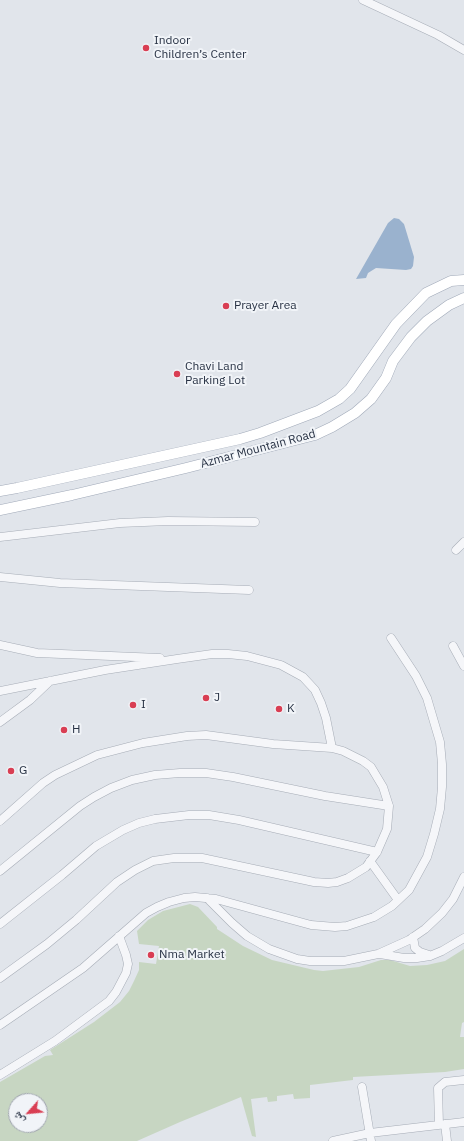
<!DOCTYPE html>
<html>
<head>
<meta charset="utf-8">
<style>
	body { margin:0 }
	#map { position:relative; width:464px; height:1141px; overflow:hidden; background:#e1e5eb; font-family:"IBM Plex Sans","Noto Naskh Arabic",sans-serif }
	canvas { display:block }
	.north { position:absolute; left:8px; top:1093px; width:40px; height:40px; box-sizing:border-box; background:#f1f4f8; border:1px solid #a1a6b0; border-radius:50%; rotate:243deg; font-size:11px; font-weight:700; line-height:16px; text-align:center; color:#283244 }
	.north::after { content:''; display:block; margin:auto; width:14px; height:18px; background:#d93e53; clip-path:polygon(50% 0,100% 100%,50% 72%,0 100%) }
</style>
</head>
<body>
<div id="map">
<canvas width="464" height="1141"></canvas>
<div class="north">ش</div>
</div>
<script>
const context = document.querySelector('canvas').getContext('2d');
context.lineJoin = 'round';
function paint(path, color) {
  context.fillStyle = color;
  context.fill(path, 'evenodd');
}
function shape(rows) {
  const path = new Path2D();
  for (const r of rows) {
    path.moveTo(r[0], r[1]);
    for (let i = 2; i < r.length; i += 2) path.lineTo(r[i], r[i + 1]);
  }
  return path;
}
function stroke(path, color, width, dash) {
  context.strokeStyle = color;
  context.lineWidth = width;
  context.lineCap = dash ? 'butt' : 'round';
  context.setLineDash(dash || []);
  context.stroke(path);
}
function label(font, color, halo, rows, align = 'center') {
  context.font = font + ' "IBM Plex Sans",sans-serif';
  context.lineWidth = 4;
  context.setLineDash([]);
  context.textBaseline = 'middle';
  context.strokeStyle = halo;
  context.fillStyle = color;
  for (const [text, x, y, turn = 0] of rows) {
    context.save();
    context.translate(x, y);
    context.rotate((+turn || 0) * Math.PI / 180);
    context.textAlign = isNaN(turn) ? turn : align;
    if (halo) context.strokeText(text, 0, 0);
    context.fillText(text, 0, 0);
    context.restore();
  }
}
paint(shape([
	[190,904,198,907,217,927,217,929,243,946,272,960,314,970,323,971,359,967,381,960,390,960,410,966,427,965,445,961,464,949,464,1022,462,1023,460,1037,464,1037,464,1069,445,1072,353,1077,353,1080,310,1085,310,1098,294,1099,293,1094,277,1096,277,1101,268,1102,267,1097,251,1099,256,1137,252,1136,241,1097,180,1122,137,1141,0,1141,0,1082,45,1056,53,1055,50,1050,94,1022,120,1002,129,991,134,981,139,970,139,962,156,964,159,946,139,944,137,931,148,920,163,911],
	[16,1101,40,1101,40,1125,16,1125]
]), '#c7d6c2');
paint(shape([
	[394,218,399,219,404,224,414,257,413,266,411,269,406,270,376,268,368,273,366,278,356,279,388,223]
]), '#9ab2ce');
const minor = shape([
	[363,0,438,35,464,50],
	[0,537,120,523,168,521,255,522],
	[456,550,464,542],
	[0,577,60,583,249,590],
	[0,645,37,653,160,658],
	[453,646,464,666],
	[0,691,105,670,177,659,212,654,228,654,247,656,281,665,303,677,315,690,321,703,326,718,332,748],
	[0,722,30,700,50,681],
	[0,821,43,783,55,775,97,755,143,743,187,736,206,735,273,744,332,748,343,751,363,761,371,767,383,787,389,806,387,829,377,852,366,867,348,878,337,882,328,883,314,882,202,858,174,858,153,861,135,870,117,882,76,920,47,944,0,978],
	[370,861,398,900],
	[0,871,80,806,94,797,111,788,132,780,155,775,180,773,206,773,233,777,325,796,389,806],
	[207,898,232,923,247,936,269,949,297,959,310,961,344,961,378,954,409,940,425,929,442,913,453,899,464,877],
	[0,924,62,875,96,846,123,830,139,823,155,819,189,815,209,815,239,820,377,852],
	[413,937,415,948,420,952,429,955],
	[380,954,404,958,417,958,430,956,442,951,464,938],
	[0,1025,83,968,146,913,157,907,169,902,184,898,195,897,216,899,311,925,335,927,347,926,374,917,392,906,409,890,427,857,434,834,440,809,442,787,442,764,440,742,427,698,416,676,391,638],
	[0,1075,55,1041,109,1001,116,992,126,973,128,964,126,955,119,936],
	[362,1087,371,1141],
	[445,1124,447,1141],
	[439,1125,438,1088,445,1082,464,1080],
	[333,1141,370,1133,464,1122]
]);
const major = shape([
	[0,491,17,488,240,439,260,433,318,411,339,399,350,389,396,324,426,293,451,281,464,280],
	[0,510,72,495,186,468,315,435,332,427,355,413,371,399,386,378,393,361,411,337,427,321,449,305,464,298]
]);
stroke(minor, '#a6acb6', 9);
stroke(major, '#a0a9b8', 11);
stroke(minor, '#f5f6f9', 8);
stroke(major, '#fff', 10);
for (const [x, y, r, color] of [
	[146,48,4,"#d93e53"],
	[226,306,4,"#d93e53"],
	[177,374,4,"#d93e53"],
	[206,698,4,"#d93e53"],
	[133,705,4,"#d93e53"],
	[279,709,4,"#d93e53"],
	[64,730,4,"#d93e53"],
	[11,771,4,"#d93e53"],
	[151,955,4,"#d93e53"]
]) {
  const dot = new Path2D();
  dot.arc(x, y, r, 0, 2 * Math.PI);
  context.fillStyle = color;
  context.fill(dot);
  stroke(dot, '#f1f4f8', 1.5);
}
label('12px', '#283244', '#f1f4f8', [
	["Indoor",154,41],
	["Children’s Center",154,55],
	["Prayer Area",234,306],
	["Chavi Land",185,367],
	["Parking Lot",185,381],
	["J",214,698],
	["I",141,705],
	["K",287,709],
	["H",72,730],
	["G",19,771],
	["Nma Market",159,955]
], 'left');
label('12px', '#283244', '#f1f4f8', [
	["Azmar Mountain Road",258,449,-15]
]);
</script>
</body>
</html>
